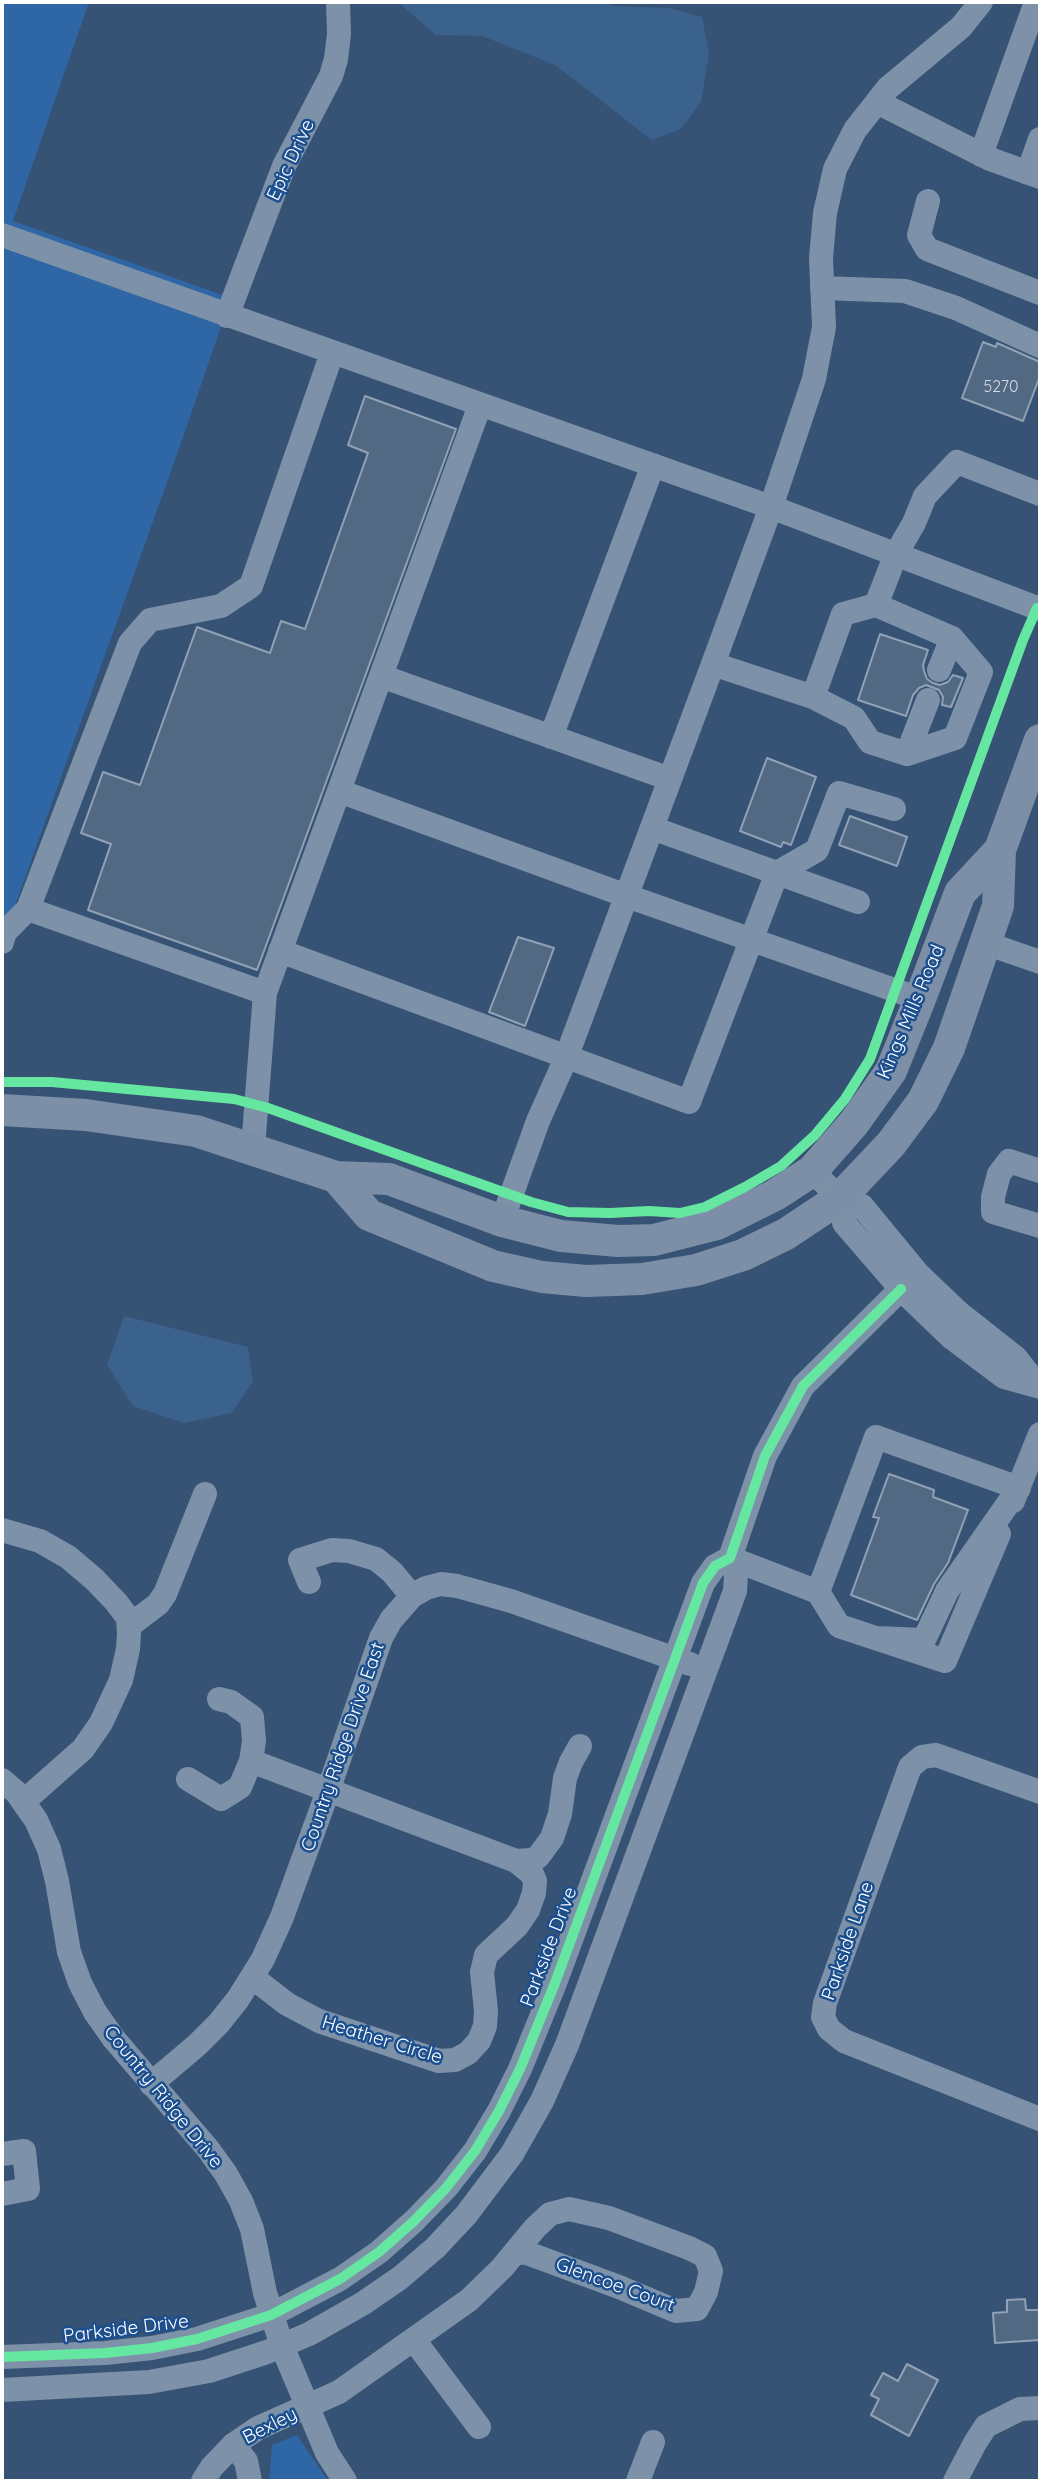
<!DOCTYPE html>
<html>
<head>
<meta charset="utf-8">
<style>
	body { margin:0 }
	#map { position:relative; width:1042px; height:2483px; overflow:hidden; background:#365274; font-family:Quicksand,sans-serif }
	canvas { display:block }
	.frame { position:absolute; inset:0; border:4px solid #fff; pointer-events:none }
</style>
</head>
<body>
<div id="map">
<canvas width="1042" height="2483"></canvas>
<div class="frame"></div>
</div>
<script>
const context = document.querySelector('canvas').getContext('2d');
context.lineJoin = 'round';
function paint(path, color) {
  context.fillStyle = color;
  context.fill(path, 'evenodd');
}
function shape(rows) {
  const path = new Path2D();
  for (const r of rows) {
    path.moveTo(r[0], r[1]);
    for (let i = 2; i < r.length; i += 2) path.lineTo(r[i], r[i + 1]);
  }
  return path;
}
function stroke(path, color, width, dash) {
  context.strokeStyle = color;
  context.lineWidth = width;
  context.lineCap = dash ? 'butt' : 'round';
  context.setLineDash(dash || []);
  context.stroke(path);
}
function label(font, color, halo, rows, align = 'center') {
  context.font = font + ' Quicksand,sans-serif';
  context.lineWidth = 5;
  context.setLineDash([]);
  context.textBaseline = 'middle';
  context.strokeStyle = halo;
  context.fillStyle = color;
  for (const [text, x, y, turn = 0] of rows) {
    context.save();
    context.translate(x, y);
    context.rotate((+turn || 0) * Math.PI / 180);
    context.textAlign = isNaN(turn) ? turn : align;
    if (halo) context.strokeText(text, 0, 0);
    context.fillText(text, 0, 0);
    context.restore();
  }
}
paint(shape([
	[2,2,89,2,13,221,231,298,174,463,12,914,2,922],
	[297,2435,328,2481,269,2481,272,2445]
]), '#2f66a5');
paint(shape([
	[398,2,599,2,616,6,669,8,702,17,709,53,701,102,681,129,652,140,555,65,482,36,436,35],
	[124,1316,248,1347,253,1381,232,1413,184,1423,133,1406,107,1365]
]), '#3b618d');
const building = shape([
	[983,342,996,347,997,343,1040,362,1040,376,1023,421,962,398,983,342],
	[365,396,456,429,257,970,88,910,111,844,81,833,103,772,140,785,197,627,270,653,281,621,305,629,368,453,348,445,365,396],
	[880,634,928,650,923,665,924,671,927,679,933,683,940,685,948,682,953,675,963,678,951,707,942,705,943,697,939,690,926,685,919,688,913,695,906,716,858,700,880,634],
	[767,758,816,777,791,845,783,842,781,847,740,831,767,758],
	[850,816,907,837,897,866,839,845,850,816],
	[518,937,554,948,525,1026,489,1012,518,937],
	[889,1474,934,1490,933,1497,968,1510,948,1563,934,1584,917,1620,851,1595,879,1518,873,1517,889,1474],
	[1025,2299,1026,2310,1040,2310,1040,2340,995,2343,993,2313,1007,2312,1007,2300,1025,2299],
	[907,2364,938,2380,909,2436,871,2415,879,2399,871,2395,883,2373,898,2381,907,2364]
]);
paint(building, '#526984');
stroke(building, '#92a2b6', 2);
stroke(shape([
	[877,102,990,159,1040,177],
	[981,155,1036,2],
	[1028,173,1040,139],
	[928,201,919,235,927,249,1040,293],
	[2,235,771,507,1040,609],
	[822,288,905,291,956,308,1040,346],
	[227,316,284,166,331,76,336,59,339,34,338,2],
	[713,664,813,697,843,614,876,605,896,554,914,523,925,496,957,462,1040,494],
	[939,670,952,638],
	[381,676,670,779],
	[813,697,854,718,870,742,907,754,955,738,981,672,952,638,876,605],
	[551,737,653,465],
	[907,754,928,700],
	[339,791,627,896,920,999],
	[777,873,817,850,839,793,894,809],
	[777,873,858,902],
	[28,909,265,993],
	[2,942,5,932,28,909,130,643,150,620,221,606,251,586,332,353],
	[985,943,1040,962],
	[280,951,689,1102,777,873,652,828],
	[253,1148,265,993,480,405],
	[812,1171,847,1205,862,1206,918,1274,959,1313,1016,1358,1038,1386],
	[1040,1171,1009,1161,999,1174,993,1197,993,1212,1040,1226],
	[847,1205,844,1223,901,1289,952,1338,1004,1377,1040,1387],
	[502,1221,538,1121,566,1058,713,664,771,507,814,379,824,327,821,258,825,213,835,169,855,130,888,88,961,27,981,2],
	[1013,1501,1040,1434],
	[2,1530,40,1541,68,1557,94,1579,116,1602,128,1618,129,1633,128,1649,121,1680,101,1723,83,1749,23,1802],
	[730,1558,818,1592,839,1626,945,1661,999,1534],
	[309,1582,300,1560,332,1550,349,1551,376,1559,392,1572,412,1596],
	[818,1592,876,1437,1019,1488,947,1591,924,1640,876,1638],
	[129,1626,158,1604,165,1594,205,1494],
	[251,1761,516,1861,531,1860,538,1857,552,1838,560,1814,565,1778,571,1762,580,1746],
	[188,1779,221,1799,240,1787,251,1761,254,1741,252,1717,231,1702,219,1699],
	[2,1780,17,1793,36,1820,49,1849,57,1881,69,1952,80,1983,95,2012,114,2039,208,2149,226,2174,241,2201,252,2229,265,2293,282,2346,327,2453,345,2481],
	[1040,1792,936,1755,922,1757,910,1767,825,2003,823,2017,829,2029,844,2041,1040,2119],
	[252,1977,287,2004,319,2021,439,2061,455,2060,468,2053,479,2041,485,2026,486,2011,482,1972,486,1955,517,1926,528,1910,534,1893,535,1881,532,1874,516,1861],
	[151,2084,197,2045,219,2023,238,1999,263,1959,282,1917,328,1791,381,1638,391,1620,412,1596,426,1588,441,1584,457,1586,511,1601,690,1664],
	[2,2154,24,2151,28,2189,2,2194],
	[414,2340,479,2427],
	[2,2357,105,2353,152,2348,197,2339,271,2315,340,2279,379,2252,414,2221,446,2188,475,2151,499,2111,520,2069,555,1983,703,1583,715,1566,730,1558,765,1456,803,1386,901,1289],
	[2,2390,149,2382,209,2371,267,2352,309,2334,362,2304,400,2278,435,2248,466,2215,512,2154,542,2101,567,2045,735,1591,736,1575,730,1558],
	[233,2445,246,2461,250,2481],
	[203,2481,212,2467,233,2445,258,2428,339,2392,469,2300,502,2268,535,2228,550,2214,569,2209,609,2218,689,2248,705,2256,711,2271,706,2292,697,2309,676,2311,619,2287,527,2253,516,2252],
	[638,2481,653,2442],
	[955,2481,975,2443,986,2426,1020,2409,1040,2408]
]), '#7d92a8', 24);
stroke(shape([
	[2,1110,86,1115,196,1131,336,1177,389,1179,502,1221,561,1236,618,1241,654,1240,717,1224,775,1195,812,1171,854,1123,891,1071,920,999,960,893,1000,850],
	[336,1177,369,1215,493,1266,542,1277,586,1281,642,1279,696,1270,743,1255,786,1234,840,1198,891,1144,923,1101,949,1048,998,906,1000,850,1040,740]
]), '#7d8ea7', 32);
stroke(shape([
	[2,1082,52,1082,234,1099,268,1108,531,1202,568,1212,610,1213,649,1211,680,1213,705,1207,745,1187,781,1166,815,1135,845,1099,870,1059,1023,640,1037,608],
	[2,2357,105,2353,152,2348,197,2339,271,2315,340,2279,379,2252,414,2221,446,2188,475,2151,499,2111,520,2069,555,1983,703,1583,715,1566,730,1558,765,1456,803,1386,901,1289]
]), '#66e7a1', 10);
label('16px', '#d4dae0', null, [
	["5270",1001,387]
]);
label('19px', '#fff', '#1b4f8f', [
	["Epic Drive",291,160,-65],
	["Kings Mills Road",911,1012,-67],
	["Country Ridge Drive East",343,1747,-71],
	["Parkside Lane",848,1941,-71],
	["Parkside Drive",549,1947,-69],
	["Heather Circle",382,2040,17],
	["Country Ridge Drive",163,2097,51],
	["Glencoe Court",615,2285,20],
	["Parkside Drive",126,2329,-7],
	["Bexley",270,2426,-27]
]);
</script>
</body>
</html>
